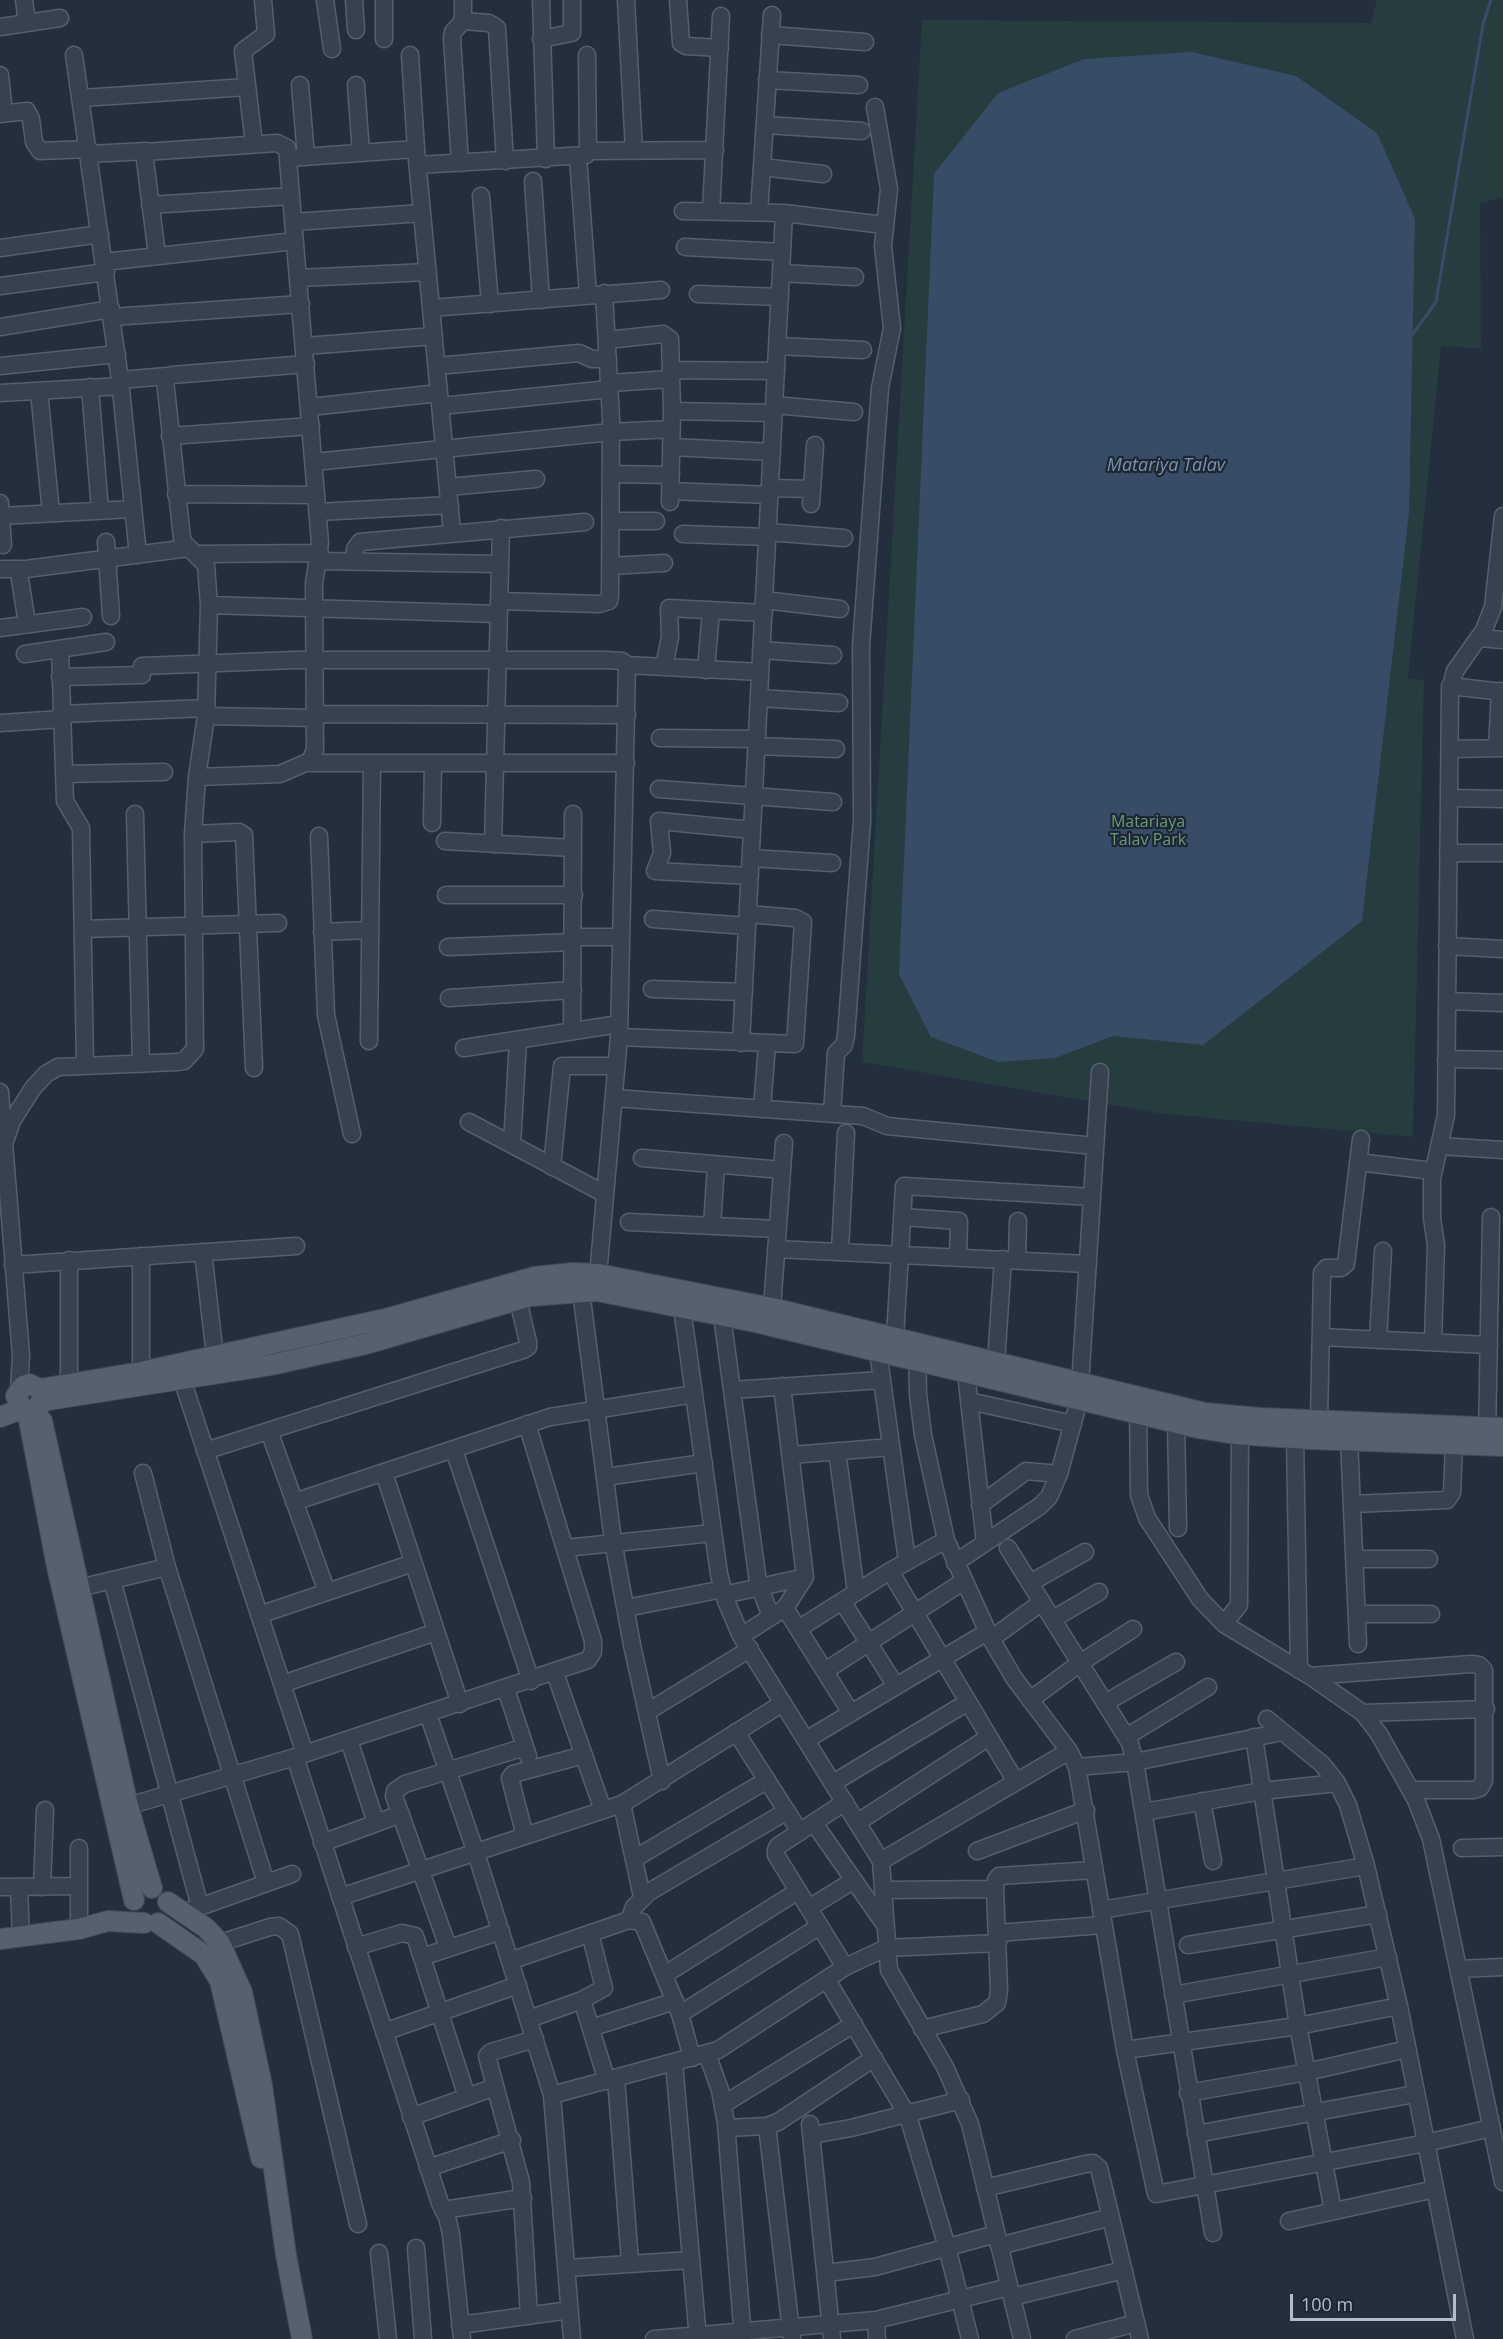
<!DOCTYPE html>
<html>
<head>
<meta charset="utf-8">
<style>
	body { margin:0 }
	#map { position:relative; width:1503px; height:2339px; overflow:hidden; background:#242f3e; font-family:"Open Sans",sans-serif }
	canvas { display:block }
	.scale { position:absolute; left:1290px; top:2294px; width:166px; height:27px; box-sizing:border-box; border:3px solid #b4bcc9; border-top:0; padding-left:8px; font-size:18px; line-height:21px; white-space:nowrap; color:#b4bcc9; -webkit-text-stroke:4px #1d2633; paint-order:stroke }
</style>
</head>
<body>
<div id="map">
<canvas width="1503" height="2339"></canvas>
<div class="scale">100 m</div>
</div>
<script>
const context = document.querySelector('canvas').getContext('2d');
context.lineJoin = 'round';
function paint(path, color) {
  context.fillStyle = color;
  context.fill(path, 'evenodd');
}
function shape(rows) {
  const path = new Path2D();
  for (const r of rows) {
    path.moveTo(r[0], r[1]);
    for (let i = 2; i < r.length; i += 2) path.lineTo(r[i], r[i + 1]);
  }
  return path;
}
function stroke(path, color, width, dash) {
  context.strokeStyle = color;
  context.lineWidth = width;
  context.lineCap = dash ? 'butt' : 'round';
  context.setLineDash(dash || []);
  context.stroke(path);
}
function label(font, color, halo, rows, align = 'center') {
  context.font = font + ' "Open Sans",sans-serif';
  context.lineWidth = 4.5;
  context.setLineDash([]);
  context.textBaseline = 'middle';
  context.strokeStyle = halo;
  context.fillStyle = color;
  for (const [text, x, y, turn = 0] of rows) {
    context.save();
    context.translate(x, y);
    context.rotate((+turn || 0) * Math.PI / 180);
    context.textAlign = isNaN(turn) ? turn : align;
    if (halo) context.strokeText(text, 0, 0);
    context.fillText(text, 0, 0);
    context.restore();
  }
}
paint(shape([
	[1377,0,1503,0,1503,197,1480,203,1481,349,1441,346,1408,678,1424,680,1413,1137,1157,1113,862,1062,922,20,1371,23]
]), '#263c3f');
paint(shape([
	[1192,52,1296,76,1377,133,1415,219,1409,512,1362,921,1203,1045,1113,1036,1055,1058,998,1062,931,1037,899,974,934,174,998,93,1084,59]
]), '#394c67');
stroke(shape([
	[1413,334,1436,302,1483,24,1491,0]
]), '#394c67', 3);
const minor = shape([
	[24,0,27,23],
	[325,0,332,49],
	[354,0,356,30],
	[384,0,384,39],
	[541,0,546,159],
	[626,0,634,151],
	[678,0,681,43,686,46,720,48],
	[463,21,489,23,497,28,505,161],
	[0,27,60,18],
	[770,35,865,42],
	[541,39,572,33,572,0],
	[74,55,120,380,138,555],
	[410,55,416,149,452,532],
	[0,75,4,113],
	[767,80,859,85],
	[300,85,306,157],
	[356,85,361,153],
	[82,98,247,87],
	[0,114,27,111,31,119,34,142,40,151,89,149],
	[765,125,862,131],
	[254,144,243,51,266,34,263,0],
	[588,151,715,150],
	[89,154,147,151],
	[578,157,588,295],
	[288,158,416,149],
	[460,163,452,38,453,32,463,21,463,0],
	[418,165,586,155,588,151,587,55],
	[762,167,823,174],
	[533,181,541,300],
	[481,196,490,304],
	[150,205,291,196],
	[683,211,784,213,884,225],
	[711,211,721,16],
	[759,212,772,15],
	[294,222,422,213],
	[685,247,782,252],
	[0,248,100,234],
	[157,255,144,152,277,143,287,148,320,543,314,584,315,750,310,761,280,774,197,777],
	[104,262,295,241],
	[781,273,855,277],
	[299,278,428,272],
	[0,286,106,272],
	[698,294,780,297],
	[431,308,661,290],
	[112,317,301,304],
	[0,327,111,309],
	[607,340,663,334,670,339,672,411,670,502],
	[305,346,434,336],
	[777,346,863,350],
	[0,366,117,354],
	[437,366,579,353,592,359,608,359],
	[671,370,776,371],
	[120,380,167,376],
	[610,383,671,379],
	[90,387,100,510],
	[39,391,51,513],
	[0,393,121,386],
	[774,405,854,412],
	[441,406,610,389],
	[310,407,439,393],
	[672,411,774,413],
	[170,436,311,426],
	[671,447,772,452],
	[314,462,611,432,672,429],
	[611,474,671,475],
	[448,487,536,479],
	[770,488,812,489],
	[670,491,770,495],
	[176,494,316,495],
	[0,503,3,545],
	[811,504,815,445],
	[318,512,450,505],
	[1,516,133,509],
	[611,521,656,521],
	[768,532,844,538],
	[683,534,767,537],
	[106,542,111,616],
	[196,554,320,553],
	[319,561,500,564],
	[354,562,355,549,360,542,585,522],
	[611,566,664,563],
	[0,569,26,569,189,548],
	[20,579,27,624],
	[764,600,840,609],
	[499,601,599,604,609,601,610,596,611,419,604,293],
	[209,605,499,614],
	[0,628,83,617],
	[1479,638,1503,640],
	[60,649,65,801,81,828,85,1066],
	[761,650,833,655],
	[25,654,106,642],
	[627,665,760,672],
	[142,666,295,660,606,660,622,661,627,665,619,1037,597,1287],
	[664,667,670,637,669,608,764,613],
	[706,670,711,610],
	[60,677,142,675],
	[1450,686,1503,692],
	[759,698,839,703],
	[61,714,207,708],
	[315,714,627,715],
	[206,716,315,718],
	[0,723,62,719],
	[660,738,757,739],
	[757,746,836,749],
	[1497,748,1500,691],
	[1450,749,1503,748],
	[305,763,626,763],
	[64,774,164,772],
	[659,789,833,802],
	[1449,798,1503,799],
	[135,814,141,1064],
	[432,823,433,763],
	[193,834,239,832,244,835,254,1068],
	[319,836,326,1015,352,1134],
	[445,841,573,848],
	[493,844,501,528],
	[1448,853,1503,853],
	[751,858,832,863],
	[750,876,655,871,662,853,659,821,752,830],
	[446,895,574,895],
	[653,919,747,926],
	[83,929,278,923],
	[322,932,370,930],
	[573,937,621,937],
	[1447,946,1503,949],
	[448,947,573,942],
	[652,989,744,992],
	[449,998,573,990],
	[1447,1001,1503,1003],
	[572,1031,573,814],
	[619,1037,795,1044,803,922,795,918,748,914],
	[369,1041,372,763],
	[741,1043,784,213],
	[464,1048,619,1024],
	[1446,1059,1503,1060],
	[0,1092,21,1356,19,1390],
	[614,1098,863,1116,887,1126,1095,1146],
	[762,1109,767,1044],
	[832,1114,836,1053,844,1045,846,1036,862,821,861,646,880,388,892,328,883,246,889,189,875,107],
	[469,1122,605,1194],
	[5,1141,12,1121,33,1088,46,1074,58,1067,178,1062,184,1061,195,1049,193,834,197,777,206,716,209,605,206,565,184,543,182,538,165,380,172,375,306,364],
	[512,1145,518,1040],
	[1439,1146,1503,1150],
	[642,1158,782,1170],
	[1358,1162,1433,1171],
	[552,1167,562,1066,616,1066],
	[902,1217,959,1221,958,1257],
	[629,1222,778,1229],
	[712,1226,716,1165],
	[776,1249,1088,1264],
	[840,1250,846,1133],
	[203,1252,215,1356],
	[141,1256,141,1372],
	[1017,1260,1018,1221],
	[13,1265,296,1246],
	[581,1291,613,1541,632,1645,662,1781],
	[682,1308,719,1574,726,1601,741,1636,881,1861,889,1970,945,2067,970,2124,1022,2339],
	[772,1308,784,1143],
	[722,1316,758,1582,771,1617],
	[895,1337,904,1186,1092,1197],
	[1321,1337,1489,1345],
	[1378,1340,1383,1251],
	[1433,1342,1436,1245,1432,1218,1432,1179,1446,1115,1450,690,1455,671,1484,630,1493,607,1503,516],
	[917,1350,918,1394,923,1435,946,1540,991,1639,1014,1678,1069,1751,1077,1767,1125,2050,1156,2194,1426,2143,1491,2128],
	[878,1351,907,1561],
	[996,1363,1003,1259],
	[178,1367,305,1754],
	[966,1373,985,1543],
	[69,1383,69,1260],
	[732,1390,882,1380],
	[969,1401,1073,1424],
	[1138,1402,1139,1495,1147,1518,1200,1599,1224,1624,1310,1676,1363,1713,1379,1734,1416,1800,1431,1839,1503,2182],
	[1319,1419,1322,1273,1326,1268,1341,1268,1346,1264,1361,1139],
	[1176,1423,1178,1528],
	[269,1431,327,1592],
	[1295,1438,1299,1670],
	[1487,1438,1491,1217],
	[1349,1440,1358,1644],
	[454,1450,531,1681],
	[205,1451,523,1350,528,1347,528,1342,518,1300],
	[837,1451,856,1592],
	[791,1455,891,1447],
	[143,1473,167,1567,266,1883],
	[384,1473,460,1704],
	[605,1477,704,1463],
	[294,1502,550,1417,694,1394],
	[1352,1504,1447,1500,1452,1493,1454,1444],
	[980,1505,1026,1471,1059,1474],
	[565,1548,713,1533],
	[1008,1548,1130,1743,1135,1762,1213,2233],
	[1354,1559,1429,1559],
	[955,1563,1040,1506,1049,1497,1059,1474,1079,1400,1100,1072],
	[890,1571,1016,1782],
	[112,1580,200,1907],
	[1030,1583,1085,1552],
	[79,1588,167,1567],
	[724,1595,805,1577],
	[842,1601,896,1686],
	[626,1608,723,1589],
	[785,1608,851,1713],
	[1357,1614,1431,1614],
	[259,1615,413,1563],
	[1053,1619,1099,1592],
	[1224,1624,1239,1605,1240,1424],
	[798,1629,890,1571,946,1540],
	[741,1636,785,1608,805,1577,782,1386],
	[991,1639,1042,1602],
	[825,1671,964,1581],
	[555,1673,603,1810],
	[1310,1676,1471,1664,1479,1665,1484,1670,1484,1781,1480,1788,1473,1790,1411,1790],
	[282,1684,436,1632],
	[506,1689,528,1756],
	[1030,1700,1080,1663,1133,1629],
	[1105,1703,1176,1662],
	[647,1712,750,1649],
	[1363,1713,1486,1709],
	[428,1714,476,1853,552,2095,572,2339],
	[1267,1719,1322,1764,1337,1783,1348,1805,1366,1866,1399,2006,1465,2339],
	[736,1732,800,1832],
	[1126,1737,1208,1687],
	[1254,1737,1298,2026,1333,2211],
	[349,1740,376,1823],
	[806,1740,987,1632],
	[295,1757,440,2203,447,2217,451,2234,462,2339],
	[1077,1767,1135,1762,1282,1732],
	[833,1783,968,1702],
	[1202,1801,1213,1861],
	[622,1804,642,1897],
	[128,1806,295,1757,588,1660,593,1652,593,1641,527,1424],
	[1144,1812,1262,1791,1337,1783],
	[858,1822,989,1737],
	[814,1823,885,1925],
	[525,1836,510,1778,513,1774,584,1755],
	[322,1843,401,1814],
	[79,1848,79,1929],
	[1462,1848,1503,1847],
	[977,1851,1086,1810],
	[634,1859,767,1780],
	[881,1861,1069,1751],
	[0,1887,79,1886],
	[19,1887,21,1937],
	[42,1887,45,1810],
	[884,1890,995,1889],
	[340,1897,622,1804,783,1703],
	[809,1908,854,1880],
	[191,1910,292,1874],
	[1101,1910,1366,1866],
	[629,1920,634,1907,649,1892,787,1811],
	[997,1933,1103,1925],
	[220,1943,270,1927,279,1926,290,1934,358,2224],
	[1188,1945,1378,1914],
	[356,1947,402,1933,415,1936,467,2097],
	[448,1947,394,1796,395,1791,405,1784,525,1747],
	[422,1957,501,1931],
	[510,1961,629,1920,642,1922,680,2014,692,2058],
	[845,1967,776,1855,776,1850,778,1846,845,1802],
	[1458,1969,1503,1967],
	[664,1975,798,1891],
	[827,1980,908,2116,947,2247,970,2339],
	[1173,1995,1388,1957],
	[582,2000,607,2081],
	[680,2014,820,1926],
	[529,2019,582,2000,604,1988,590,1933],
	[591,2028,675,2001],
	[922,2029,983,2014,997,2003,999,1990,995,1889,996,1880,999,1876,1094,1870],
	[384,2032,518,1985],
	[1125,2050,1298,2026,1399,2006],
	[707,2054,720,2090,726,2123,743,2339],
	[674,2063,698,2339],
	[616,2078,630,2262],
	[1188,2093,1307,2072,1407,2049],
	[552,2095,718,2050,845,1967,886,1948,998,1943],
	[724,2104,854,2024],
	[411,2117,495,2087],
	[810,2124,832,2339],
	[767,2126,792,2339],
	[727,2128,767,2126,778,2122,874,2058],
	[1196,2134,1415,2094],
	[812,2135,851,2128,961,2100],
	[428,2168,512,2140],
	[985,2188,1085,2164,1093,2163,1099,2168,1140,2339],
	[443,2210,523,2198],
	[1289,2221,1435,2189],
	[999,2246,1111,2217],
	[416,2248,423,2339],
	[379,2253,388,2339],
	[567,2268,691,2260],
	[826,2273,875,2267,996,2234],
	[1012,2297,1124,2270],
	[529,2316,521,2182,487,2056,491,2052,535,2039],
	[876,2320,877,2339],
	[460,2325,570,2310],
	[654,2339,876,2320,1009,2287],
	[1075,2339,1136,2323]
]);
const major = shape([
	[40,1389,43,1395,39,1407,34,1410,22,1409,16,1396,23,1386,29,1384,40,1389,141,1372,385,1319,534,1277,573,1273,598,1274,772,1308,1205,1413,1260,1418,1503,1428],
	[42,1401,271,1365,366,1344,531,1296,597,1291,755,1322,1198,1428,1235,1434,1309,1439,1503,1446],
	[27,1410,57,1567,134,1900],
	[0,1417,22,1409],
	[42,1421,128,1806,152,1888],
	[168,1902,206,1928,220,1943,242,1992,262,2085,286,2255,302,2339],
	[158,1923,204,1955,220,1981,261,2158],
	[0,1939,79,1929,108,1921,144,1923]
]);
stroke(minor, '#565f6c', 19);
stroke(major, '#414a57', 22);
stroke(minor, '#38414e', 16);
stroke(major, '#56606e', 20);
label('16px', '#6b9a76', '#1d2633', [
	["Matariaya",1148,822],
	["Talav Park",1148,840]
]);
label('italic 18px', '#7c92b1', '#1d2633', [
	["Matariya Talav",1166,466]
]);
</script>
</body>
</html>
